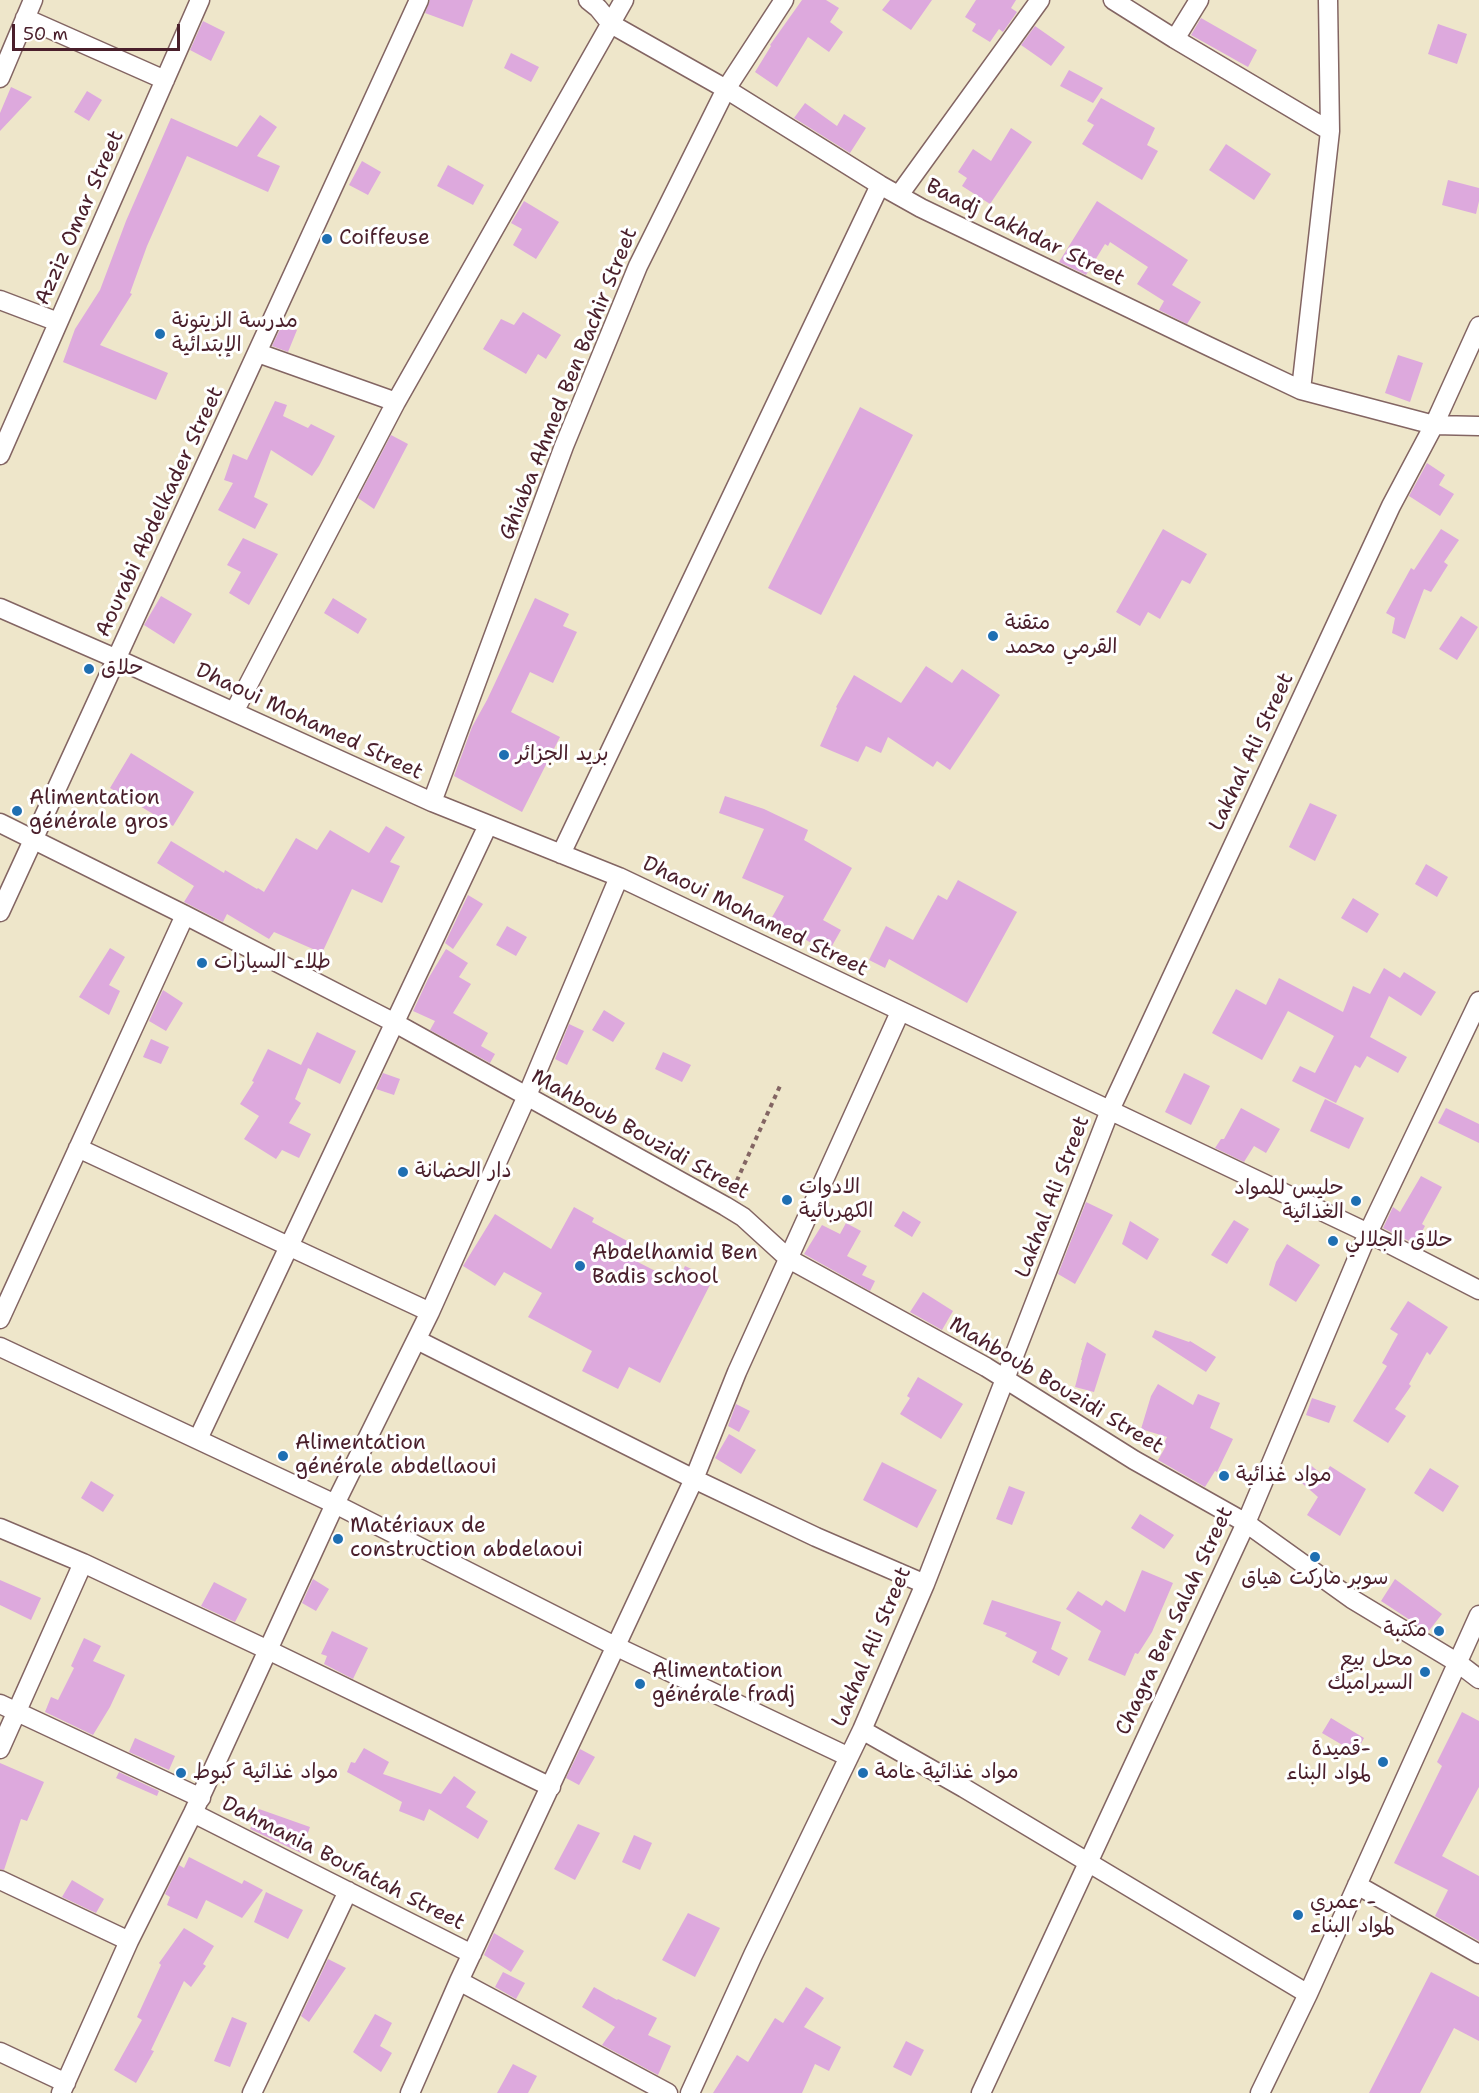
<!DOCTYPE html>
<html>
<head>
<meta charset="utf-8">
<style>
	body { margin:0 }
	#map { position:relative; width:1479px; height:2093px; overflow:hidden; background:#eee6ca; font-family:"Shantell Sans",sans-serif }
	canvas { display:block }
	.scale { position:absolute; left:12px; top:24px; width:168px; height:27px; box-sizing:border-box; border:3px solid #4a1f2b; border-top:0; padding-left:8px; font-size:18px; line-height:21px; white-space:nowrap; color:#4a1f2b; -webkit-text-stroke:4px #fff; paint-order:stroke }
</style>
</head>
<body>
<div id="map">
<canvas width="1479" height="2093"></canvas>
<div class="scale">50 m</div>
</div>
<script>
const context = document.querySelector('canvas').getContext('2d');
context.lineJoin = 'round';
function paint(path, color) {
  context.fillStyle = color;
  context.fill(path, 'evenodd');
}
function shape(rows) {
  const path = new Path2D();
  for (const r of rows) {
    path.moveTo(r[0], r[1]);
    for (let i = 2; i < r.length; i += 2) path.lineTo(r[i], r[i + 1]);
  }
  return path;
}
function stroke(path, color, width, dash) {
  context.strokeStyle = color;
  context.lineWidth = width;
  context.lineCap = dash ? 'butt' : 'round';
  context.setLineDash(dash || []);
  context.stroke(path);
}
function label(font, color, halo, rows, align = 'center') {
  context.font = font + ' "Shantell Sans","Playpen Sans Arabic",sans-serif';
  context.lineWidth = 6;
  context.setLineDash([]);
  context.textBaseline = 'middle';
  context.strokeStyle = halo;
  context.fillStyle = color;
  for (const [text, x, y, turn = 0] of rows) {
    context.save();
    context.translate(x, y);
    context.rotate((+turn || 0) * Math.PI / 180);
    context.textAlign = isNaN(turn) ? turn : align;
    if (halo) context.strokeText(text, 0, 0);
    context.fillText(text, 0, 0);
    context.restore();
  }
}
paint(shape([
	[430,0,473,0,463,27,425,13],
	[802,0,826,0,839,8,830,22,843,32,829,52,808,37,777,87,755,72,771,46,770,45],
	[890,0,932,0,911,30,882,10],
	[976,0,1016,0,1011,8,1017,12,1003,32,999,29,990,42,972,31,976,24,965,17],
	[1201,18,1257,50,1248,67,1191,35],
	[203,21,225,32,211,61,190,50],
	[1438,24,1467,34,1457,64,1428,54],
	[1035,26,1065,47,1051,66,1021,45],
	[511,53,539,67,531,82,504,68],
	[1069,70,1103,88,1093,103,1060,86],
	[11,87,32,97,0,131,0,113],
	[87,91,102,100,89,121,74,112],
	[1101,98,1155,128,1147,145,1158,151,1142,180,1082,144,1094,125,1087,121],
	[805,103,837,126,844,114,866,128,850,153,794,118],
	[260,115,277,127,257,156,280,166,268,192,187,156,147,246,130,293,132,294,100,345,168,373,156,400,63,362,75,329,100,290,126,221,171,118,237,147],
	[1011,128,1032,142,990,204,962,186,967,178,958,172,973,149,991,161],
	[1226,144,1271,174,1254,200,1209,170],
	[362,161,381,172,368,195,349,185],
	[448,165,484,185,473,205,437,186],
	[1448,180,1479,188,1479,201,1476,214,1442,205],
	[524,201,559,222,536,259,513,245,522,229,511,223],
	[1097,201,1188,260,1172,285,1201,302,1187,324,1159,310,1164,301,1137,284,1148,267,1110,242,1108,246,1105,244,1086,275,1059,262],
	[523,312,561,335,546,359,538,354,526,374,483,349,501,319,514,325],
	[283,323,297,330,288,352,272,346],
	[1398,355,1423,363,1410,402,1385,393],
	[275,401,287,405,283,416,308,428,311,424,335,436,319,466,312,476,271,450,254,497,268,504,255,529,218,510,233,483,224,480,233,454,247,460],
	[860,407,913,435,821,615,768,588],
	[391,435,408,444,374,509,358,498],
	[1427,463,1445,475,1439,485,1454,494,1440,516,1409,496],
	[1163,529,1207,554,1190,584,1182,580,1160,619,1148,612,1140,626,1116,612],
	[1441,529,1459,540,1444,562,1448,565,1431,592,1424,589,1405,639,1392,633,1395,618,1386,613,1411,568,1414,570],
	[243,538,278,554,249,605,229,593,241,572,227,565],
	[161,596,192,614,174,644,144,625],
	[333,598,367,619,358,634,324,613],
	[535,598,569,614,563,626,577,632,553,683,530,672,511,712,560,737,522,812,454,776,472,727,487,700],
	[1461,616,1478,627,1457,660,1439,649],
	[926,666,952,683,962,669,1000,695,950,770,937,761,933,767,888,737,881,753,866,746,858,762,820,746,837,708,836,707,854,675,901,703],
	[131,753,194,792,173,826,110,788],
	[725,796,764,809,808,830,804,840,852,868,823,920,841,930,828,953,771,919,784,896,742,878,764,829,719,813],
	[1310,803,1337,815,1315,861,1289,847],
	[386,826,405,837,390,862,400,866,382,903,352,889,322,953,274,932,269,939,227,914,223,922,184,902,194,886,157,863,171,841,224,873,225,870,257,889,258,888,264,892,296,838,317,850,330,830,369,853],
	[1426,864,1448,877,1437,897,1415,884],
	[958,880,1017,912,967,1003,889,959,885,968,869,960,886,926,913,940,938,895,947,900],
	[468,895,483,904,453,949,445,943],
	[1353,898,1379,914,1367,933,1341,918],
	[507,926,527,937,516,956,496,945],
	[110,948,125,957,109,985,120,991,109,1015,79,997],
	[446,949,468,963,459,977,471,984,453,1013,488,1033,481,1046,495,1054,490,1063,430,1030,435,1021,413,1011,428,979],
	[1384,968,1400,978,1404,972,1436,992,1421,1016,1389,996,1370,1037,1407,1057,1398,1073,1367,1056,1360,1068,1355,1065,1336,1103,1292,1081,1300,1066,1315,1073,1334,1036,1288,1011,1262,1060,1212,1033,1236,989,1266,1005,1279,978,1343,1012,1353,986,1370,994],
	[163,990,183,1003,166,1031,149,1021],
	[604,1010,625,1023,613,1042,592,1030],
	[569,1024,584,1031,567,1065,555,1059],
	[317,1032,356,1051,340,1084,308,1068,295,1099,301,1103,289,1123,311,1134,299,1158,282,1150,276,1159,244,1139,259,1116,240,1104,254,1082,252,1081,268,1049,301,1065],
	[151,1039,169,1047,161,1064,143,1057],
	[663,1052,691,1065,682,1082,655,1069],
	[383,1073,400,1079,394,1095,376,1089],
	[1184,1073,1210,1086,1191,1125,1165,1112],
	[1325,1099,1364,1118,1349,1149,1310,1131],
	[1241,1108,1280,1129,1266,1153,1254,1146,1244,1162,1215,1148,1221,1139,1224,1139],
	[1446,1108,1479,1124,1479,1143,1438,1123],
	[1421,1176,1442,1187,1422,1224,1425,1226,1415,1244,1383,1228,1393,1207,1400,1212],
	[1086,1202,1113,1215,1075,1284,1058,1274],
	[574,1207,594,1218,592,1222,631,1243,624,1255,677,1282,685,1266,713,1279,660,1383,629,1367,618,1389,582,1371,592,1351,528,1317,542,1293,504,1272,495,1286,463,1266,495,1214,551,1249],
	[903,1211,921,1222,912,1237,894,1226],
	[1234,1220,1249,1229,1227,1264,1211,1255],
	[1130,1221,1159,1239,1147,1260,1122,1244],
	[846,1223,861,1231,847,1256,867,1266,862,1275,875,1281,870,1291,804,1254,822,1225,840,1234],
	[1287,1244,1320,1265,1296,1302,1269,1285,1276,1262],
	[923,1292,953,1311,942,1330,910,1312],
	[1408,1301,1448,1327,1430,1355,1427,1352,1409,1384,1411,1386,1395,1409,1406,1416,1388,1443,1353,1421,1387,1366,1382,1363,1398,1334,1390,1329],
	[1155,1330,1189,1342,1190,1341,1216,1357,1206,1372,1152,1337],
	[1087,1342,1106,1354,1094,1392,1075,1387,1082,1360,1081,1360],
	[918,1377,963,1404,941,1439,900,1414,910,1398,907,1396],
	[1158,1384,1193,1405,1198,1394,1220,1403,1210,1428,1233,1439,1217,1472,1215,1471,1205,1487,1158,1460,1166,1446,1163,1445,1167,1437,1141,1429,1151,1396],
	[1312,1398,1336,1406,1329,1423,1306,1415],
	[736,1404,750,1411,739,1432,728,1426],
	[729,1434,756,1450,741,1474,715,1458],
	[882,1462,937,1490,917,1528,863,1500],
	[1308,1463,1324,1476,1330,1466,1366,1489,1340,1536,1307,1515,1318,1497,1296,1478],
	[1430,1468,1459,1486,1443,1512,1414,1493],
	[91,1481,114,1495,103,1512,81,1498],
	[1009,1486,1025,1492,1012,1525,996,1519],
	[1140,1514,1174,1535,1164,1549,1131,1528],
	[1142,1570,1173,1583,1152,1632,1138,1654,1135,1653,1125,1676,1088,1660,1101,1631,1066,1609,1078,1591,1102,1606,1106,1600,1125,1612],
	[313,1579,329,1589,316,1611,302,1603],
	[1395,1579,1442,1614,1428,1632,1381,1601],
	[0,1580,41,1598,31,1620,0,1605],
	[214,1582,247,1599,235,1622,201,1606],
	[992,1600,1061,1622,1051,1649,1068,1658,1059,1676,1032,1662,1037,1652,1005,1636,1007,1633,983,1624],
	[332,1631,368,1648,353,1679,324,1664,327,1656,321,1654],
	[84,1638,101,1646,93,1661,125,1675,110,1707,93,1735,45,1712,51,1697,58,1700,74,1668,71,1666],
	[1462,1712,1479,1721,1479,1787,1442,1856,1479,1876,1479,1941,1435,1916,1448,1890,1394,1863,1442,1766,1437,1762],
	[1331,1718,1364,1738,1356,1753,1322,1733],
	[135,1738,175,1756,169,1770,129,1752],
	[364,1748,389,1762,383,1774,441,1794,454,1776,476,1792,466,1807,488,1821,478,1839,429,1809,424,1821,399,1811,402,1802,347,1772,351,1762,355,1763],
	[580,1749,595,1757,579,1785,566,1778],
	[0,1763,44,1782,27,1821,21,1819,4,1870,0,1869],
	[119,1772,159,1791,157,1796,116,1778],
	[259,1809,310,1827,301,1853,250,1829],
	[578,1824,600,1833,575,1880,554,1869],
	[634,1835,652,1843,640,1870,622,1862],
	[189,1857,242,1884,244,1880,263,1890,242,1918,206,1900,197,1919,167,1905,170,1897,165,1894,179,1865,184,1868],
	[72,1880,104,1899,96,1913,62,1897],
	[266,1892,303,1910,288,1939,254,1922],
	[688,1913,720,1928,695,1977,662,1960],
	[184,1928,214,1946,203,1964,206,1966,191,1987,184,1981,151,2050,154,2051,136,2083,114,2070,142,2020,137,2017,161,1965,159,1963],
	[494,1933,524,1951,511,1972,484,1955],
	[328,1959,346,1968,309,2022,301,2016],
	[503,1972,525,1983,516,1999,495,1987],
	[1431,1972,1479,1997,1479,2041,1454,2028,1420,2093,1369,2093],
	[594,1987,617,2000,618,1999,657,2018,648,2035,671,2046,658,2075,602,2045,615,2027,582,2007],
	[806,1987,824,1998,804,2027,841,2047,829,2071,815,2064,802,2093,713,2093,737,2055,748,2062,775,2018,783,2023],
	[375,2014,392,2023,380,2046,392,2053,381,2072,353,2052],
	[232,2017,247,2023,230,2067,214,2061],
	[906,2041,924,2050,911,2076,893,2067],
	[513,2064,537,2076,528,2093,497,2093]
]), '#dda9dd');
const minor = shape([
	[588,0,598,8,611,24,726,89,880,185,921,208,1208,346,1301,390,1434,425,1479,426],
	[1113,0,1175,39,1330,131],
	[25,18,165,80],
	[1175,39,1199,0],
	[0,78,33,0],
	[899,195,1040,0],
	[0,300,58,322],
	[258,353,396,402],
	[1301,390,1330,131,1328,0],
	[0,455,200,0],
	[0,608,117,659,432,802,619,877,1368,1233,1479,1290],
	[234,712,396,402,624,0],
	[432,802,564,446,638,266,726,89,784,0],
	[0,823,185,915,395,1023,725,1206,743,1217,789,1259,986,1367,1134,1460,1246,1523,1352,1599,1458,1663,1479,1679],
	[561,854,880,185],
	[0,912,419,0],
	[78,1148,430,1312],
	[0,1319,185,915],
	[417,1340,694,1479,816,1537,925,1584],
	[0,1347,335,1504,615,1646,849,1757],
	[198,1439,488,825],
	[0,1528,83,1563,268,1650,551,1787],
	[0,1704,201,1798],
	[862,1730,964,1788,1308,1994],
	[0,1749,83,1563],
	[193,1813,472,1954],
	[0,1880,129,1941],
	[1357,1885,1479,1954],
	[459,1981,668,2093],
	[0,2052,66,2083],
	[61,2093,129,1941,193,1813,335,1504,430,1312,526,1098,619,877],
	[252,2093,348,1891],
	[410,2093,459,1981,694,1479,737,1372,900,1012],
	[690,2093,753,1955,862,1730,925,1584,1110,1110,1391,506,1434,425,1479,326],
	[981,2093,1246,1523,1368,1233,1479,1001],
	[1260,2093,1308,1994,1479,1615]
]);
stroke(minor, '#836563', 21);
stroke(shape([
	[733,1189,780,1086]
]), '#836563', 4, [4.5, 4.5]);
stroke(minor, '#fff', 18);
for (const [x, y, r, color] of [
	[327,239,6,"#1f6fb2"],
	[160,334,6,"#1f6fb2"],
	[993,636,6,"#1f6fb2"],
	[89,669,6,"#1f6fb2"],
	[504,755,6,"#1f6fb2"],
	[17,811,6,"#1f6fb2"],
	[202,963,6,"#1f6fb2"],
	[403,1172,6,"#1f6fb2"],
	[787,1200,6,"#1f6fb2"],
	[1356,1201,6,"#1f6fb2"],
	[1333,1241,6,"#1f6fb2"],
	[580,1266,6,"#1f6fb2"],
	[283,1456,6,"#1f6fb2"],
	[1224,1476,6,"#1f6fb2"],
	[338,1539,6,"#1f6fb2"],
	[1315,1557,6,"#1f6fb2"],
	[1439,1631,6,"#1f6fb2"],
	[1425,1672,6,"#1f6fb2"],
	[640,1684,6,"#1f6fb2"],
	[1383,1762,6,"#1f6fb2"],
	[181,1773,6,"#1f6fb2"],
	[863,1773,6,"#1f6fb2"],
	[1298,1915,6,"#1f6fb2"]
]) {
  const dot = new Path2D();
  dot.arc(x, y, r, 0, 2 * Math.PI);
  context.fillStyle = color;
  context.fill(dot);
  stroke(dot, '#fff', 2);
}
label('21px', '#4a1f2b', '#fff', [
	["Azziz Omar Street",80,218,-66],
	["Baadj Lakhdar Street",1025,233,26],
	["Ghiaba Ahmed Ben Bachir Street",569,384,-68],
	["Aourabi Abdelkader Street",160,512,-65],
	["Dhaoui Mohamed Street",309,722,25],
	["Lakhal Ali Street",1252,752,-65],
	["Dhaoui Mohamed Street",755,917,26],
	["Mahboub Bouzidi Street",640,1135,29],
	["Lakhal Ali Street",1053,1197,-69],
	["Mahboub Bouzidi Street",1056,1386,31],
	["Chagra Ben Salah Street",1175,1621,-65],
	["Lakhal Ali Street",872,1647,-67],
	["Dahmania Boufatah Street",343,1864,27]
]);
label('21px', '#4a1f2b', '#fff', [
	["Coiffeuse",339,239],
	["مدرسة الزيتونة",172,322],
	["الإبتدائية",172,346],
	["متقنة",1005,624],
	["القرمي محمد",1005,648],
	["حلاق",101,669],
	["بريد الجزائر",516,755],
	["Alimentation",29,799],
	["générale gros",29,823],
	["طلاء السيارات",214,963],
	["دار الحضانة",415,1172],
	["الادوات",799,1188],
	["الكهربائية",799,1212],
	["حليس للمواد",1344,1189,"right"],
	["الغذائية",1344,1213,"right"],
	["حلاق الجلالي",1345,1241],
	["Abdelhamid Ben",592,1254],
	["Badis school",592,1278],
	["Alimentation",295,1444],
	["générale abdellaoui",295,1468],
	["مواد غذائية",1236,1476],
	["Matériaux de",350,1527],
	["construction abdelaoui",350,1551],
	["سوبر ماركت هياق",1315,1579,"center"],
	["مكتبة",1427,1631,"right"],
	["محل بيع",1413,1660,"right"],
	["السيراميك",1413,1684,"right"],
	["Alimentation",652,1672],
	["générale fradj",652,1696],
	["قميدة-",1371,1750,"right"],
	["لمواد البناء",1371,1774,"right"],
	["مواد غذائية كبوط",193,1773],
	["مواد غذائية عامة",875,1773],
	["عمري -",1310,1903],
	["لمواد البناء",1310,1927]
], 'left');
</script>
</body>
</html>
